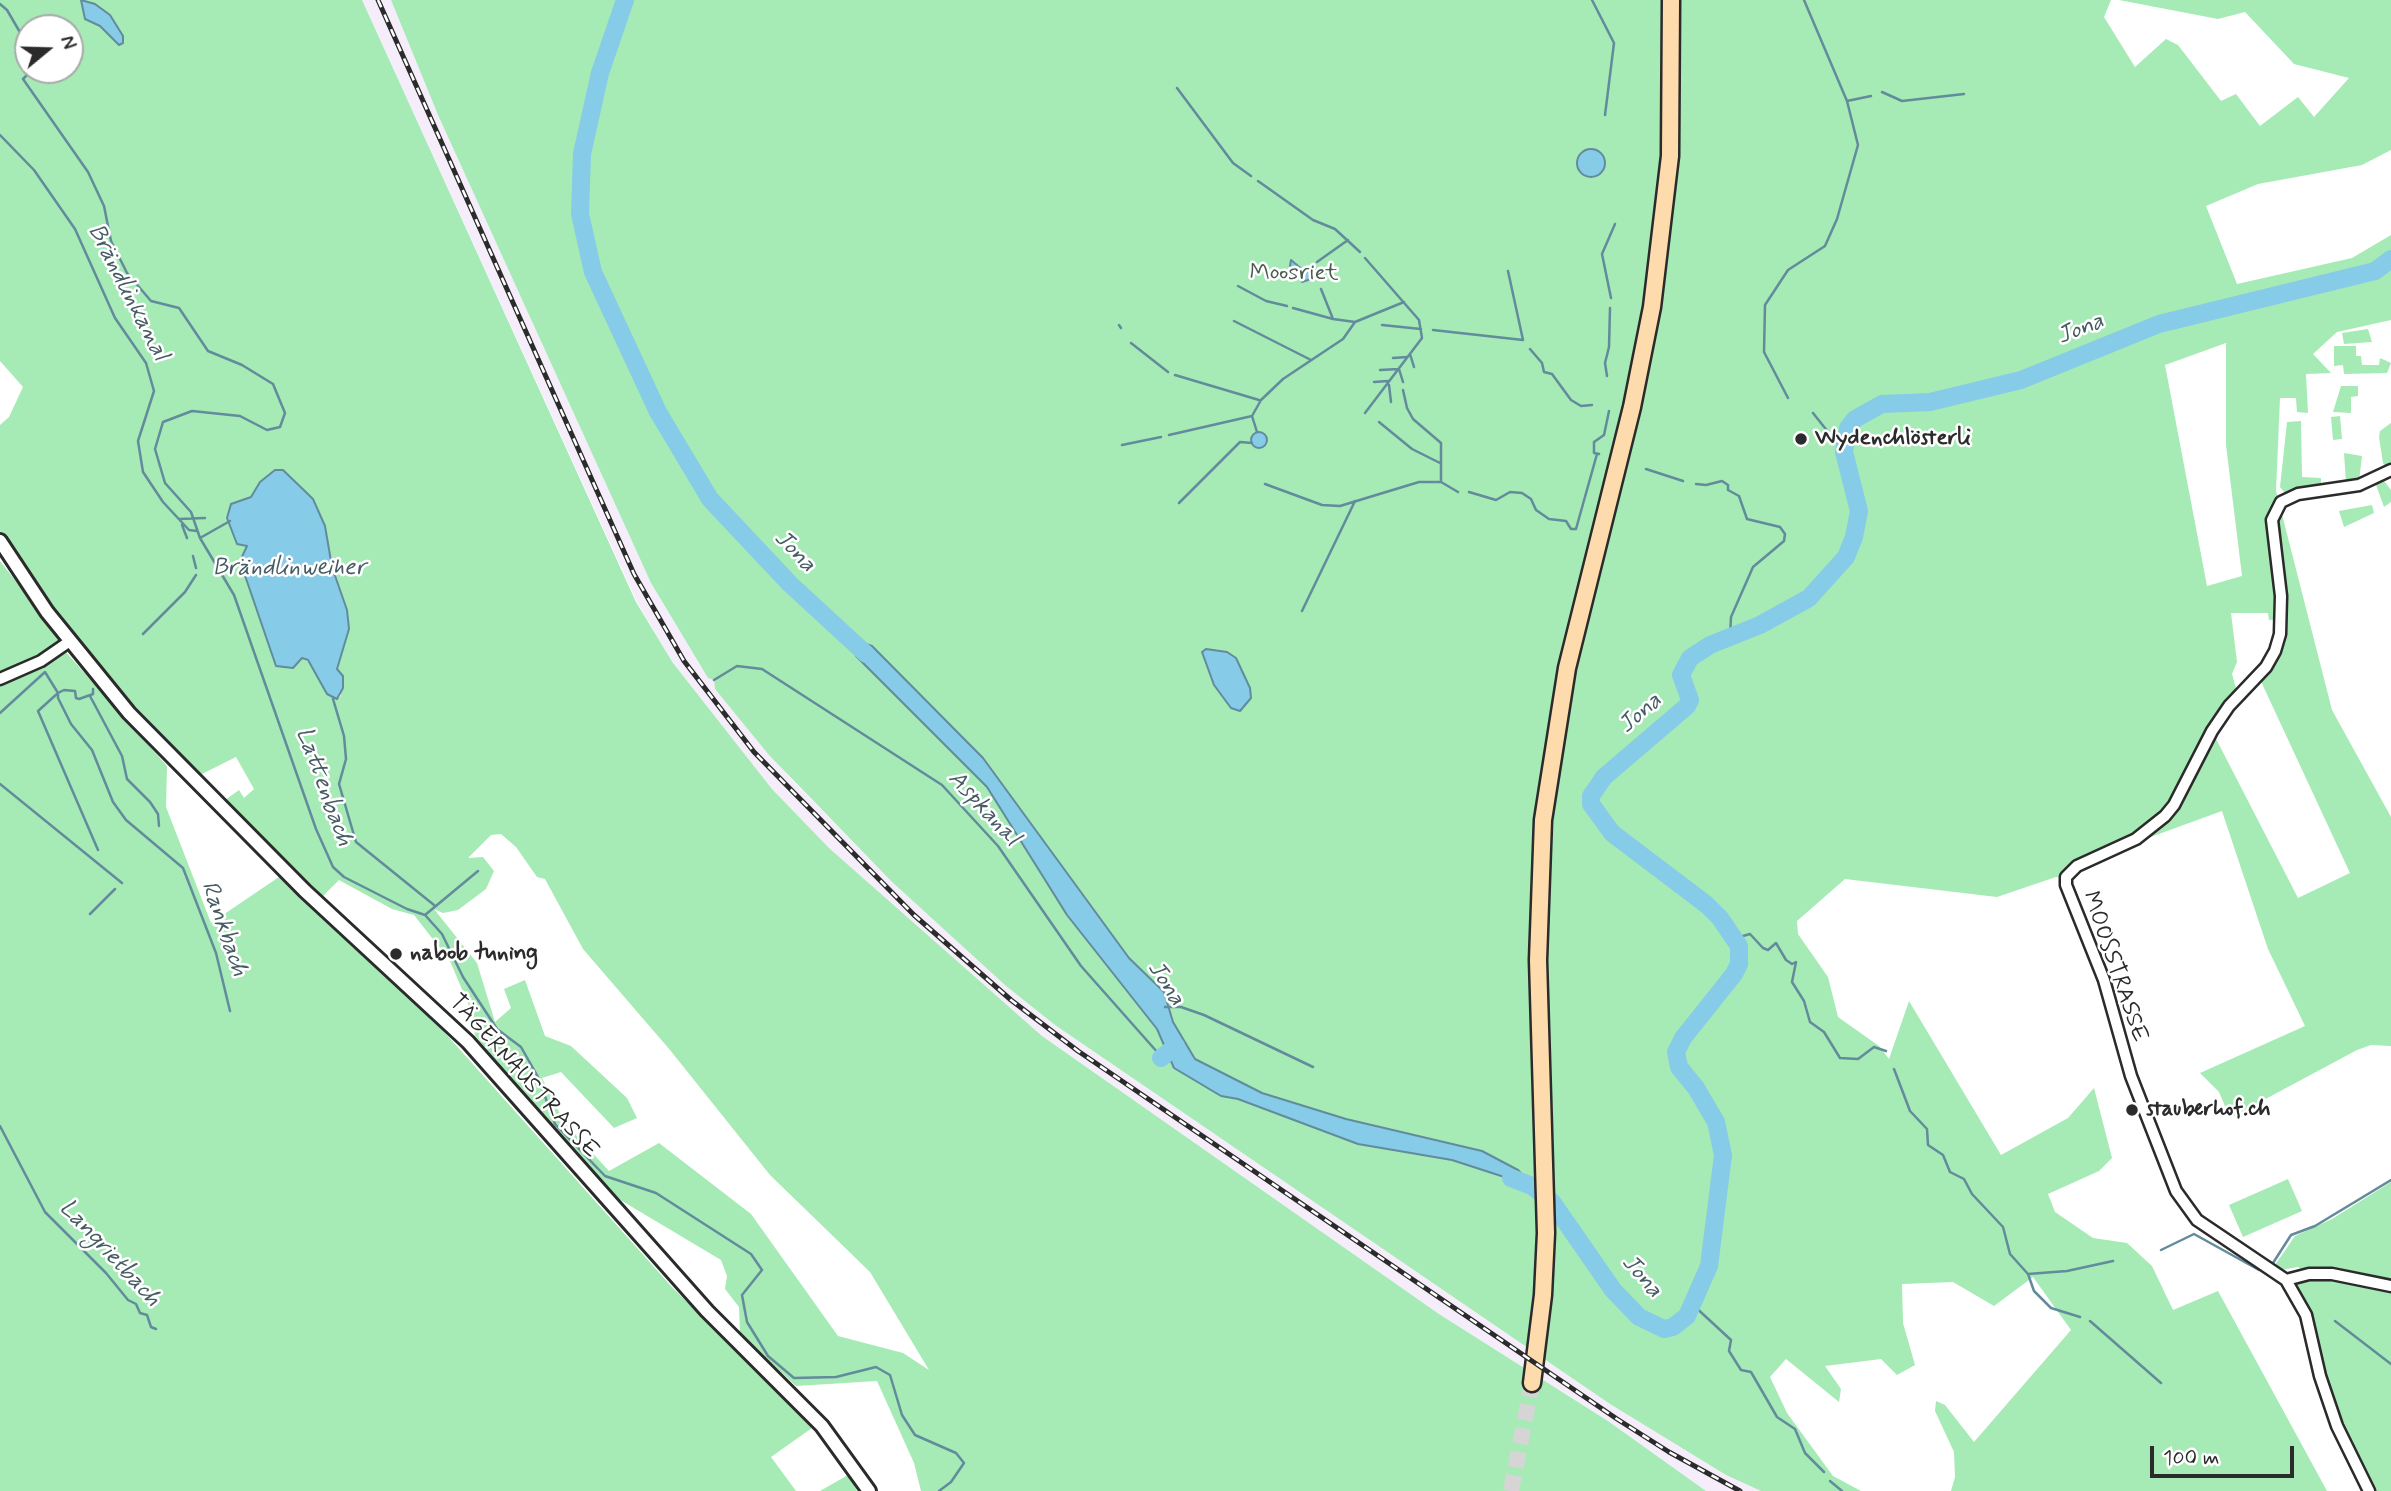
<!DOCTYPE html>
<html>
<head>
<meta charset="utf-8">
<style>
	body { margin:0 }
	#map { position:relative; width:2391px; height:1491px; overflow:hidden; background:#fff; font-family:Mynerve,sans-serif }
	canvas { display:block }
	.north { position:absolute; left:14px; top:14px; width:70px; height:70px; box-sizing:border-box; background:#fff; border:2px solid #aaa; border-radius:50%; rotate:71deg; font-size:19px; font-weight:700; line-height:28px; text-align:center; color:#2b2b2b }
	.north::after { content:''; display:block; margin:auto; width:24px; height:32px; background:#2b2b2b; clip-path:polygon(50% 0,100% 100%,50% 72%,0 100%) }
	.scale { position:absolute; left:2150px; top:1446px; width:144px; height:32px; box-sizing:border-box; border:4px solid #2b2b2b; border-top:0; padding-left:9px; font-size:21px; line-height:24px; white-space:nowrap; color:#2b2b2b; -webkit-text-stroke:5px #fff; paint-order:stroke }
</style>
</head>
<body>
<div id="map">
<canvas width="2391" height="1491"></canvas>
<div class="north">N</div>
<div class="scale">100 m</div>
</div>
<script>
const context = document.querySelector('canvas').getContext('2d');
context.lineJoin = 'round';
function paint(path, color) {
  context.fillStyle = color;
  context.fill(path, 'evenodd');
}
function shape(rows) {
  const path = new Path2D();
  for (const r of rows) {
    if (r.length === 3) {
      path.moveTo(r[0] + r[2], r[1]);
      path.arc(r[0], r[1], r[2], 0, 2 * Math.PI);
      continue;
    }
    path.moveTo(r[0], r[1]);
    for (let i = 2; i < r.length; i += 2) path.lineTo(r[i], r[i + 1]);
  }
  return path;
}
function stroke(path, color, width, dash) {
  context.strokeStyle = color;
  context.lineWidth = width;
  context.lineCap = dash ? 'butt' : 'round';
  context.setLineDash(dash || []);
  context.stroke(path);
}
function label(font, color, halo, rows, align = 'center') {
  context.font = font + ' Mynerve,sans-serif';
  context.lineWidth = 5;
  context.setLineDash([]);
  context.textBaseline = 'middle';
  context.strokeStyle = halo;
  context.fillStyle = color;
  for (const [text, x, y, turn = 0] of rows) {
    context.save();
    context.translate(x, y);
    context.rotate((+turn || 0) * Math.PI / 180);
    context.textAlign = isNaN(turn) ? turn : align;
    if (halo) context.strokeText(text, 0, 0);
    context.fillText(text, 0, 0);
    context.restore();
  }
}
paint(shape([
	[362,0,391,0,438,115,651,583,708,678,714,680,715,689,792,780,891,881,1006,986,1055,1025,1610,1404,1726,1475,1761,1491,1706,1491,1608,1421,1439,1314,1042,1036,829,848,772,789,673,663,637,602]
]), '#f6edfb');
paint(shape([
	[0,0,362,0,636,602,673,663,772,789,829,848,1042,1036,1439,1314,1608,1421,1706,1491,921,1491,914,1463,877,1381,796,1386,740,1334,739,1307,725,1289,727,1276,721,1260,602,1189,540,1118,475,1035,472,1013,450,961,414,915,392,909,339,880,319,900,221,803,239,790,244,798,254,789,236,757,196,777,135,714,41,595,0,531,0,425,9,417,23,387,0,361],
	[28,28,70,28,70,70,28,70],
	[283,470,314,499,325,526,332,567,347,610,349,629,337,669,341,696,337,699,327,694,313,665,302,658,247,546,237,543,227,517,251,497,260,482],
	[501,834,516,847,537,877,545,879,583,949,670,1050,770,1175,870,1272,929,1370,903,1353,838,1336,751,1214,659,1143,609,1171,564,1122,542,1078,561,1072,614,1128,637,1118,627,1098,571,1046,545,1036,525,980,504,989,511,1008,495,1022,477,963,434,909,443,913,458,910,486,889,494,871,483,857,468,858,491,835],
	[391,0,2111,0,2104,17,2135,67,2166,39,2178,45,2221,101,2236,94,2260,126,2298,97,2314,117,2349,78,2294,64,2245,12,2218,19,2119,0,2391,0,2391,150,2362,165,2258,184,2206,206,2237,284,2352,258,2391,235,2391,320,2337,332,2313,354,2331,373,2306,374,2308,413,2297,412,2296,398,2280,398,2276,491,2332,710,2391,817,2391,1046,2371,1045,2357,1050,2230,1118,2219,1092,2200,1073,2305,1026,2268,949,2222,811,2115,850,2066,877,2056,877,1997,897,1845,879,1797,921,1798,934,1828,977,1838,1017,1879,1046,1889,1059,1909,1001,2001,1155,2068,1118,2094,1088,2112,1158,2099,1171,2048,1194,2055,1212,2093,1238,2127,1243,2152,1266,2173,1310,2218,1291,2327,1491,1951,1491,1955,1477,1954,1452,1935,1411,1936,1401,1945,1405,1974,1442,2071,1330,2033,1277,1994,1306,1953,1282,1902,1284,1903,1323,1915,1365,1897,1375,1881,1359,1825,1366,1841,1389,1839,1402,1786,1359,1770,1377,1787,1413,1833,1476,1861,1491,1761,1491,1726,1475,1610,1404,1055,1025,1006,986,891,881,769,755,715,689,714,680,708,678,651,583,438,115],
	[2226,343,2226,445,2242,576,2207,586,2165,365],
	[2231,613,2268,613,2269,620,2281,619,2266,667,2258,675,2350,873,2298,898,2212,731,2238,696,2232,674,2237,662],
	[856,656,932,707,983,758,1129,958,1164,991,1173,1022,1195,1059,1262,1093,1346,1119,1482,1151,1530,1186,1452,1160,1358,1144,1238,1099,1221,1096,1175,1068,1157,1029,1067,915,987,787],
	[2368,329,2372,342,2344,344,2342,333],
	[2334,346,2356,346,2356,356,2361,356,2362,365,2379,365,2380,358,2391,363,2387,373,2344,374,2343,365,2334,366],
	[2341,386,2358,386,2358,396,2351,397,2351,413,2333,412],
	[2340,416,2342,439,2333,440,2331,417],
	[2301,421,2302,477,2321,478,2321,486,2285,493,2280,487,2287,422],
	[2391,423,2391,465,2387,468,2383,463,2379,437,2380,431],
	[2344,453,2362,456,2359,481,2346,483],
	[2384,481,2391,490,2391,502,2384,507,2375,482],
	[2372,505,2374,513,2344,527,2339,511],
	[0,561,66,645,0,679],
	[65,651,167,766,166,807,211,923,279,877,437,1024,671,1286,812,1428,771,1457,796,1491,0,1491,0,682,12,680],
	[2288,1179,2302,1211,2243,1237,2229,1205],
	[2391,1182,2391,1491,2369,1491,2337,1426,2306,1315,2286,1280,2308,1274,2298,1267,2281,1270,2275,1265,2295,1236,2332,1219],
	[848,1475,857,1491,820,1491]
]), '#a6eab5');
const water = shape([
	[81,0,95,4,110,15,123,36,123,43,119,45,100,26,85,19,81,0],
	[1591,163,14],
	[1291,260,1304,271,1316,269,1317,277,1302,282,1290,266,1291,260],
	[1259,440,8],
	[275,470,283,470,313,499,325,526,332,567,347,610,349,629,337,669,343,676,343,688,337,699,327,694,308,660,302,658,293,668,276,666,240,561,247,546,237,544,227,518,231,504,251,497,260,482,275,470],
	[851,639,872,646,983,758,1129,958,1164,992,1173,1022,1195,1059,1262,1093,1346,1119,1482,1151,1518,1170,1532,1186,1452,1160,1358,1144,1238,1099,1221,1096,1174,1068,1157,1029,1067,915,987,787,856,656,851,639],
	[1206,649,1227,652,1236,658,1250,688,1251,698,1240,711,1231,708,1214,685,1202,652,1206,649]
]);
paint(water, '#86cbe7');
stroke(water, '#628b9c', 2);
stroke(shape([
	[1592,0,1614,43,1605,115],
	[0,4,7,10,28,46],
	[32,70,23,79,88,172,104,206,111,241,127,273,151,301,179,308,208,351,242,365,273,384,285,413,280,427,267,430,240,416,192,411,163,422,155,449,165,483,191,512,200,538,234,595,316,829,333,867,344,877,407,909,425,915,442,934,463,977,497,1029,521,1047,538,1077,555,1124,605,1176,656,1193,751,1254,762,1270,742,1295,747,1322,768,1356,794,1378,836,1377,876,1367,890,1375,902,1415,915,1435,956,1453,964,1463,951,1482,939,1491],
	[1177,88,1233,163,1251,176],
	[1882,92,1902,101,1964,94],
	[1847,101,1871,96],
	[0,135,34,170,75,229,115,318,146,363,154,391,138,441,143,472,163,502,189,530,197,531],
	[1258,181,1313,220,1335,229,1360,252],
	[1317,262,1348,240],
	[1238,286,1266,301,1287,306],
	[1321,289,1333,319],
	[1611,298,1602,254,1615,224],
	[1293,308,1333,319,1355,322],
	[1234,321,1311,360],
	[1119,325,1121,328],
	[1382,325,1421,329],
	[1433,330,1523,340,1508,271],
	[1131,343,1168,372],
	[1530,349,1542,363,1544,372,1552,374,1571,400,1581,406,1592,405],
	[1410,354,1414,367],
	[1393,358,1407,357],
	[1380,370,1399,369,1403,382],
	[1175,375,1259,400],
	[1607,376,1605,363,1609,347,1610,308],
	[1374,382,1388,381],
	[1389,385,1391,402],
	[1403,390,1407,408,1413,419,1441,443,1441,482],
	[1788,398,1764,352,1765,305,1788,270,1825,246,1837,219,1858,145,1847,101,1804,0],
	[1365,413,1422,338,1419,320,1365,258],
	[1813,413,1844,452],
	[1252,416,1257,432],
	[1379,422,1412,449,1440,463],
	[1169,435,1252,416,1261,400,1283,379,1343,339,1355,322,1404,302],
	[1122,445,1161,437],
	[1599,454,1594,453,1594,442,1604,435,1609,411],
	[1646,469,1683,481],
	[1265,484,1322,505,1340,506,1419,482,1441,482,1458,492],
	[1696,484,1706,485,1722,481,1728,485,1728,490,1739,496,1747,519,1780,527,1785,534,1784,541,1753,567,1731,617,1730,637],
	[1469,492,1496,500,1510,492,1522,493,1531,499,1536,510,1549,519,1566,521,1571,529,1576,529,1597,454],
	[1179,503,1240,442,1252,443],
	[179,519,205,518],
	[182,525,187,538],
	[200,538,230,521],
	[193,556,196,568],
	[1302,611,1355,501],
	[143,634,185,592,196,575],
	[714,680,737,666,762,669,942,785,998,846,1081,966,1166,1062],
	[93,689,93,694,79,699,76,698,75,691,64,690,58,693,58,698,71,724,92,750,113,802,126,820,183,868,216,953,230,1011],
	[90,696,122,756,127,779,150,802,158,814,159,826],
	[333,699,344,736,346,759,339,784,356,842,434,905],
	[0,713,45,672,58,693,38,711,98,850],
	[0,784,122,883],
	[90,914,115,889],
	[425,915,478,871],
	[1736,938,1750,934,1763,948,1768,950,1776,943,1786,960,1792,964,1796,962,1792,982,1804,1001,1810,1022,1824,1032,1840,1058,1858,1059,1874,1047,1886,1051],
	[1165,1007,1181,1007,1204,1015,1313,1067],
	[1894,1069,1910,1111,1927,1129,1928,1145,1943,1155,1950,1172,1964,1179,1972,1194,2003,1227,2010,1254,2028,1274,2067,1271,2113,1261],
	[0,1126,45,1212,106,1273,128,1300,136,1304,140,1313,147,1315,151,1327,156,1329],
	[2161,1250,2194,1234,2259,1270],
	[2273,1263,2291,1235,2315,1226,2391,1180],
	[2028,1274,2034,1291,2051,1308,2080,1317],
	[1692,1304,1731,1340,1729,1351,1741,1370,1751,1372,1777,1417,1795,1429,1805,1453,1824,1472],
	[2090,1321,2161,1383],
	[2335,1321,2391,1364],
	[1830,1481,1842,1491]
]), '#628b9c', 2.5);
stroke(shape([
	[625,0,600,73,582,154,580,214,593,272,658,412,710,499,790,584,866,654],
	[1161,1058,1176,1046],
	[1511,1178,1532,1186,1552,1202,1613,1290,1639,1317,1664,1329,1673,1327,1687,1316,1709,1266,1723,1155,1716,1122,1696,1088,1679,1067,1676,1052,1683,1038,1734,974,1739,964,1739,946,1720,918,1707,905,1612,833,1591,804,1591,796,1604,777,1687,706,1690,700,1681,675,1690,658,1710,645,1760,625,1809,598,1846,557,1854,537,1859,511,1844,452,1848,428,1855,419,1882,404,1930,402,2021,380,2159,324,2375,271,2391,259]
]), '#86cbe7', 18);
stroke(shape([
	[1511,1491,1532,1383]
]), '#d5d5d5', 16, [16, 8]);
const minor = shape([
	[0,679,41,661,70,641],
	[2286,1280,2309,1274,2332,1274,2391,1286],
	[2369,1491,2337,1426,2320,1376,2306,1315,2286,1280,2197,1220,2176,1191,2131,1076,2104,980,2066,885,2066,877,2077,866,2136,839,2165,816,2174,805,2212,731,2229,706,2266,667,2275,651,2280,634,2281,596,2272,520,2281,502,2298,494,2359,485,2391,470]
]);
const tertiary = shape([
	[0,541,47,612,129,713,305,891,468,1042,707,1311,822,1426,869,1491]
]);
const trunk = shape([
	[1532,1383,1543,1295,1546,1233,1538,960,1543,820,1567,668,1632,407,1652,307,1670,156,1671,0]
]);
stroke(minor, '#2b2b2b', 15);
stroke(tertiary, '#2b2b2b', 18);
stroke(trunk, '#2b2b2b', 21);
stroke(minor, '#fff', 10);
stroke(tertiary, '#fff', 12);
stroke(trunk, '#fedbac', 16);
const rail = shape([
	[378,0,634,574,684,661,754,752,914,915,1011,1000,1078,1051,1617,1419,1669,1452,1740,1491]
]);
stroke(rail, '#2b2b2b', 5);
stroke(rail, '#fff', 2.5, [8]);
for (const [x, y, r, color] of [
	[1801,439,7,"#2b2b2b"],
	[396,954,7,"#2b2b2b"],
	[2132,1110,7,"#2b2b2b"]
]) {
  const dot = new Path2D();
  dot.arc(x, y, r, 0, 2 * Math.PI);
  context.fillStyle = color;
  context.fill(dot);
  stroke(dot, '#fff', 2.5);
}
label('23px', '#4a5b4e', '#fff', [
	["Moosriet",1294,274]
]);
label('bold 23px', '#2b2b2b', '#fff', [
	["Wydenchlösterli",1815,439],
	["nabob tuning",410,954],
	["stauberhof.ch",2146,1110]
], 'left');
label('23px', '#2b2b2b', '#fff', [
	["MOOSSTRASSE",2114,967,71],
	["TÄGERNAUSTRASSE",523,1077,48]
]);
label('italic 24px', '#465b63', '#fff', [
	["Brändlinkanal",127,293,63],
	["Jona",2081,330,-22],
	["Jona",794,552,46],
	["Brändlinweiher",289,569],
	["Jona",1641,714,-41],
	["Lattenbach",323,787,70],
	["Aspkanal",983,809,47],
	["Rankbach",223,929,71],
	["Jona",1165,984,57],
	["Langrietbach",109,1254,47],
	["Jona",1641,1277,49]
]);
</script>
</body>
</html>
